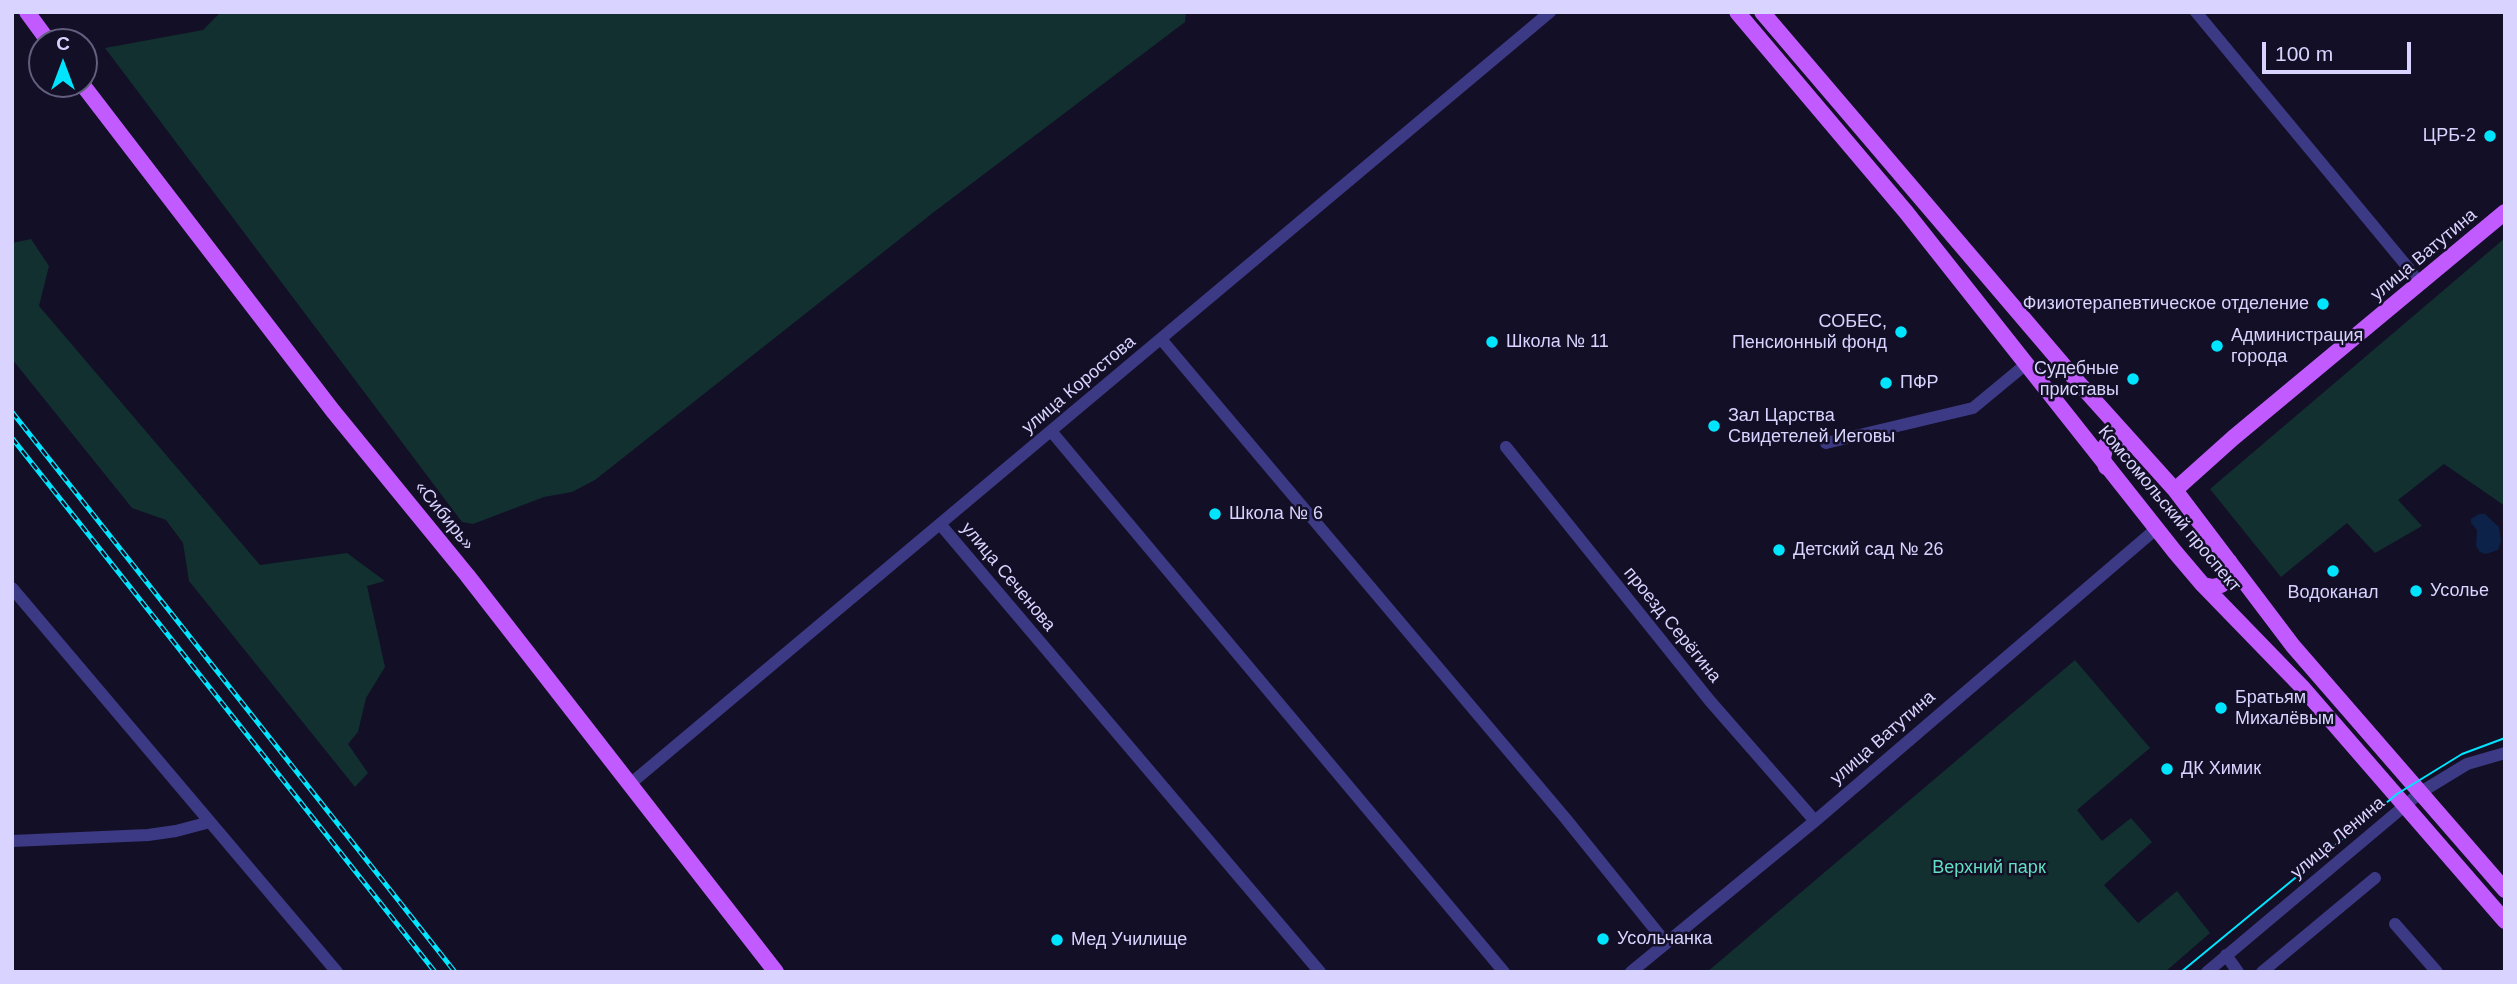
<!DOCTYPE html>
<html>
<head>
<meta charset="utf-8">
<style>
	body { margin:0 }
	#map { position:relative; width:2517px; height:984px; overflow:hidden; background:#130f26; font-family:Helvetica,sans-serif }
	canvas { display:block }
	.frame { position:absolute; inset:0; border:14px solid #d9d4ff; pointer-events:none }
	.north { position:absolute; left:28px; top:28px; width:70px; height:70px; box-sizing:border-box; background:#130f26; border:2px solid #625e7d; border-radius:50%; rotate:0deg; font-size:19px; font-weight:700; line-height:28px; text-align:center; color:#d9d4ff }
	.north::after { content:''; display:block; margin:auto; width:24px; height:32px; background:#00e5ff; clip-path:polygon(50% 0,100% 100%,50% 72%,0 100%) }
	.scale { position:absolute; left:2262px; top:42px; width:149px; height:32px; box-sizing:border-box; border:4px solid #d9d4ff; border-top:0; padding-left:9px; font-size:21px; line-height:24px; white-space:nowrap; color:#d9d4ff; -webkit-text-stroke:5px #130f26; paint-order:stroke }
</style>
</head>
<body>
<div id="map">
<canvas width="2517" height="984"></canvas>
<div class="frame"></div>
<div class="north">С</div>
<div class="scale">100 m</div>
</div>
<script>
const context = document.querySelector('canvas').getContext('2d');
context.lineJoin = 'round';
function paint(path, color) {
  context.fillStyle = color;
  context.fill(path, 'evenodd');
}
function shape(rows) {
  const path = new Path2D();
  for (const r of rows) {
    path.moveTo(r[0], r[1]);
    for (let i = 2; i < r.length; i += 2) path.lineTo(r[i], r[i + 1]);
  }
  return path;
}
function stroke(path, color, width, dash) {
  context.strokeStyle = color;
  context.lineWidth = width;
  context.lineCap = dash ? 'butt' : 'round';
  context.setLineDash(dash || []);
  context.stroke(path);
}
function label(font, color, halo, rows, align = 'center') {
  context.font = font + ' Helvetica,sans-serif';
  context.lineWidth = 5;
  context.setLineDash([]);
  context.textBaseline = 'middle';
  context.strokeStyle = halo;
  context.fillStyle = color;
  for (const [text, x, y, turn = 0] of rows) {
    context.save();
    context.translate(x, y);
    context.rotate((+turn || 0) * Math.PI / 180);
    context.textAlign = isNaN(turn) ? turn : align;
    if (halo) context.strokeText(text, 0, 0);
    context.fillText(text, 0, 0);
    context.restore();
  }
}
paint(shape([
	[221,12,1186,12,1185,22,934,212,595,480,572,492,544,497,473,524,462,522,105,48,203,30],
	[2505,238,2505,506,2444,464,2398,500,2422,526,2375,553,2347,523,2281,577,2210,489],
	[31,239,49,266,39,306,260,565,347,553,385,581,367,586,385,667,366,698,358,732,348,744,368,773,355,787,189,581,183,543,166,520,132,508,12,359,12,243],
	[2075,660,2150,748,2077,810,2102,841,2131,818,2152,842,2104,885,2138,923,2177,891,2210,933,2165,972,1707,972]
]), '#12302f');
paint(shape([
	[2479,514,2485,514,2499,527,2501,541,2498,550,2486,554,2480,552,2476,546,2477,530,2471,523,2471,519]
]), '#0c2248');
stroke(shape([
	[2196,12,2410,270,2419,284],
	[1161,339,1566,819,1666,943],
	[1051,431,1504,972],
	[1826,443,1973,408,2025,365],
	[1506,447,1710,701,1815,821],
	[940,524,1320,972],
	[12,588,337,972],
	[630,784,1550,12],
	[12,841,148,835,176,831,210,822],
	[2395,924,2437,972],
	[2226,955,2238,972],
	[1631,972,1815,821,2156,529],
	[2207,972,2421,792,2467,764,2505,753],
	[2262,972,2375,878]
]), '#3d3a85', 12);
stroke(shape([
	[27,12,49,42],
	[1737,12,1906,212,2175,552,2203,585,2302,687,2505,921],
	[1762,12,2076,380,2175,490,2293,646,2505,890],
	[82,84,333,411,467,575,776,972],
	[2106,467,2103,458,2106,445,2113,440,2123,440,2134,445],
	[2175,490,2233,438,2505,212],
	[2203,585,2213,587,2221,585,2228,580,2231,573,2229,561]
]), '#c25bff', 16);
stroke(shape([
	[2181,972,2397,794,2462,754,2505,738]
]), '#00e5ff', 2);
const rail = shape([
	[12,412,455,972],
	[12,438,435,972]
]);
stroke(rail, '#00e5ff', 5);
stroke(rail, '#130f26', 2.5, [8]);
for (const [x, y, r, color] of [
	[2490,136,7,"#00e5ff"],
	[2323,304,7,"#00e5ff"],
	[1901,332,7,"#00e5ff"],
	[1492,342,7,"#00e5ff"],
	[2217,346,7,"#00e5ff"],
	[2133,379,7,"#00e5ff"],
	[1886,383,7,"#00e5ff"],
	[1714,426,7,"#00e5ff"],
	[1215,514,7,"#00e5ff"],
	[1779,550,7,"#00e5ff"],
	[2333,571,7,"#00e5ff"],
	[2416,591,7,"#00e5ff"],
	[2221,708,7,"#00e5ff"],
	[2167,769,7,"#00e5ff"],
	[1603,939,7,"#00e5ff"],
	[1057,940,7,"#00e5ff"]
]) {
  const dot = new Path2D();
  dot.arc(x, y, r, 0, 2 * Math.PI);
  context.fillStyle = color;
  context.fill(dot);
  stroke(dot, '#130f26', 2.5);
}
label('18px', '#d9d4ff', '#130f26', [
	["ЦРБ-2",2476,136,"right"],
	["Физиотерапевтическое отделение",2309,304,"right"],
	["СОБЕС,",1887,322,"right"],
	["Пенсионный фонд",1887,343,"right"],
	["Администрация",2231,336],
	["города",2231,357],
	["Школа № 11",1506,342],
	["Судебные",2119,369,"right"],
	["приставы",2119,390,"right"],
	["ПФР",1900,383],
	["Зал Царства",1728,416],
	["Свидетелей Иеговы",1728,437],
	["Школа № 6",1229,514],
	["Детский сад № 26",1793,550],
	["Усолье",2430,591],
	["Водоканал",2333,593,"center"],
	["Братьям",2235,698],
	["Михалёвым",2235,719],
	["ДК Химик",2181,769],
	["Усольчанка",1617,939],
	["Мед Училище",1071,940]
], 'left');
label('18px', '#d9d4ff', '#130f26', [
	["улица Ватутина",2424,255,-40],
	["улица Коростова",1079,385,-40],
	["Комсомольский проспект",2169,509,50],
	["«Сибирь»",444,516,51],
	["улица Сеченова",1008,577,50],
	["проезд Серёгина",1672,625,51],
	["улица Ватутина",1883,738,-41],
	["улица Ленина",2338,838,-40]
]);
label('18px', '#5fe0c0', '#130f26', [
	["Верхний парк",1989,868]
]);
</script>
</body>
</html>
